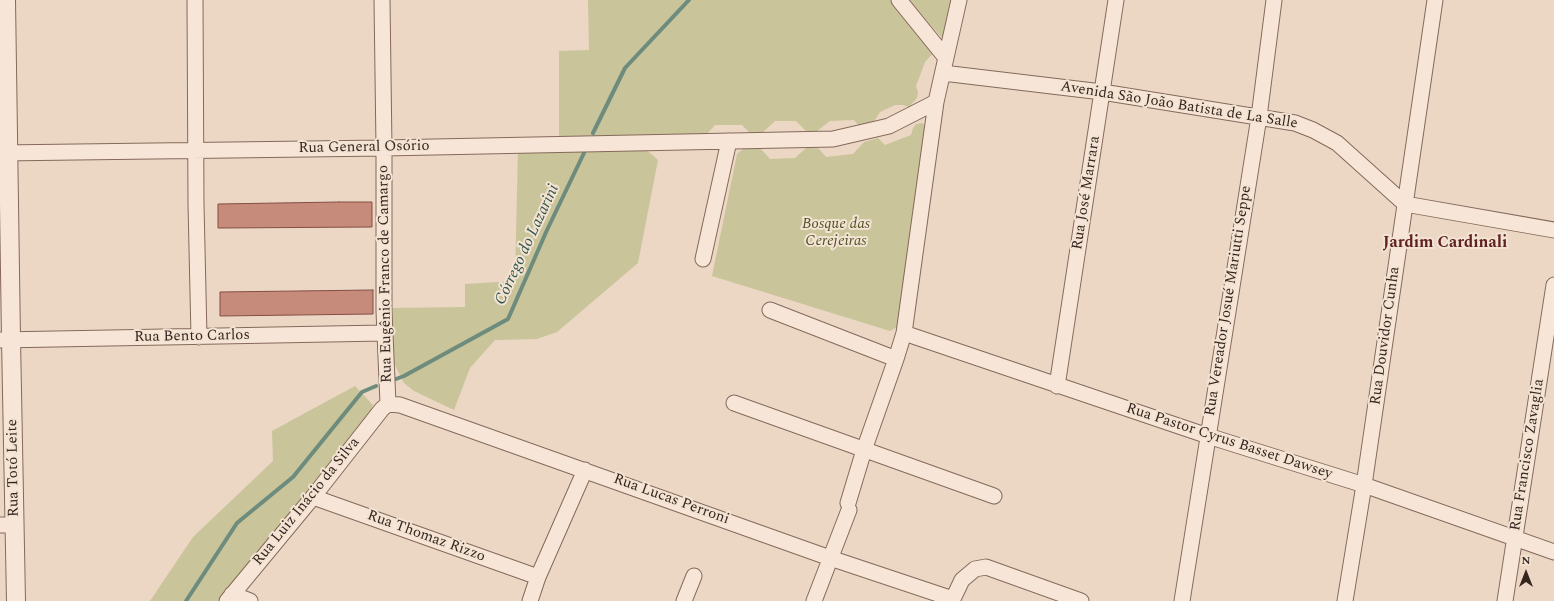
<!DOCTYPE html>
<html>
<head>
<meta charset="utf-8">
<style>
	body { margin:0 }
	#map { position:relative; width:1554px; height:601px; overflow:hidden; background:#ebd7c4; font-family:Spectral,serif }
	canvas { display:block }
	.north { position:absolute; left:1506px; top:553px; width:40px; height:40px; -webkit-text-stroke:3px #f3e3d3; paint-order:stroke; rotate:0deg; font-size:11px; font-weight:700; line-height:16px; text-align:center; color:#36251f }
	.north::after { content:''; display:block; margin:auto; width:14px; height:18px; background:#36251f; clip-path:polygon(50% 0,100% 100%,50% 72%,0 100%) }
</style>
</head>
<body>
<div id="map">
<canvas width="1554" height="601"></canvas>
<div class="north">N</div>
</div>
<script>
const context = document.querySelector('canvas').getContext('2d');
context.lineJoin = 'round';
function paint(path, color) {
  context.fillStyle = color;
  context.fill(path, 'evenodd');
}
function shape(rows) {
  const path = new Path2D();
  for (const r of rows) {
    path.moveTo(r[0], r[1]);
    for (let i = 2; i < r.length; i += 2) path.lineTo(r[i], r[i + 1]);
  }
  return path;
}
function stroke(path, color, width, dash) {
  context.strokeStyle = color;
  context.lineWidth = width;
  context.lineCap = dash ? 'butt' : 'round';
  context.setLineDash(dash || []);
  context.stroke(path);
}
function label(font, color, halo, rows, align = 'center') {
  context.font = font + ' Spectral,serif';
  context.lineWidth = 4;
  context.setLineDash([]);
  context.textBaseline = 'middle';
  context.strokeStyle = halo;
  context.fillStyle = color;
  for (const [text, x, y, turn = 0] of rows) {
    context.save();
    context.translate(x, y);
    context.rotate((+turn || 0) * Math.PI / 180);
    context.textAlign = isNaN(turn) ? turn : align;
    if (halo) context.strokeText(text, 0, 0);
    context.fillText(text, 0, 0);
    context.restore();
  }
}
paint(shape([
	[588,0,893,0,936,50,925,62,916,86,918,92,917,98,909,107,903,105,895,105,880,112,872,125,860,127,854,120,830,121,817,131,807,132,796,121,775,121,763,132,753,136,742,125,715,125,707,134,644,135,559,144,559,51,589,50],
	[910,0,962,0,952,49,928,22],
	[922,123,929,129,901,320,897,327,890,331,712,276,737,154,743,149,761,149,770,159,795,158,806,148,818,148,826,157,853,154,864,142,878,138,885,145,911,135,913,128,916,124],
	[643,147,658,160,638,263,557,332,537,339,495,340,470,368,454,410,414,391,404,383,391,357,390,335,392,308,465,307,465,284,515,281,518,148],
	[355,386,373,405,369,416,222,601,150,601,193,537,273,461,272,431]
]), '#c9c499');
stroke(shape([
	[593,133,625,68,689,0],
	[396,379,404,376,508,319,547,230,584,153],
	[186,601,237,523,293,477,362,392,376,386]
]), '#6d8c7e', 4);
const building = shape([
	[339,202,372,202,372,227,218,228,218,204,339,202],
	[373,290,373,314,220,316,220,292,373,290]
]);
paint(building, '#c78b7c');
stroke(building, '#834e43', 1);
const minor = shape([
	[195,0,196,204,199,337],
	[382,0,384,148,384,311,388,404],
	[899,0,946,58],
	[943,73,1102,92,1295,123,1313,130,1337,143,1405,204,1554,230],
	[0,153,384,148,833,139,889,126,936,102],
	[703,259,729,141],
	[770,310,896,359],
	[904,333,1208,436,1364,485,1554,552],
	[0,340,384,333],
	[1057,386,1116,0],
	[734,403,994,496],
	[388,404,400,405,830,558,953,599],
	[313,497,538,577],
	[848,503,864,450,896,359,904,333,936,102,959,0],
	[0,525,15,525],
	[232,594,250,601],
	[227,601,313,497,382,409,388,404],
	[530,601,538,577,585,470],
	[684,601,694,576],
	[814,601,849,510],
	[952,601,962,580,975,569,986,567,1081,601],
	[1182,601,1259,117,1274,0],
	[1345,601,1364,485,1435,0],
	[1505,601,1554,285]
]);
const tertiary = shape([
	[6,0,11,339,16,601]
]);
stroke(minor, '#85695b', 17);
stroke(tertiary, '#85695b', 20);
stroke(minor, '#f7e6d7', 15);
stroke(tertiary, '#f7e6d7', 18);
label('15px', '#36251f', '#f3e3d3', [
	["Avenida São João Batista de La Salle",1179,106,9],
	["Rua General Osório",364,148,-1],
	["Rua José Marrara",1087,193,-81],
	["Rua Eugênio Franco de Camargo",386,274,-91],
	["Rua Vereador Josué Mariutti Seppe",1229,301,-81],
	["Rua Douvidor Cunha",1386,336,-82],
	["Rua Bento Carlos",192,337,-1],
	["Rua Pastor Cyrus Basset Dawsey",1229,442,18],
	["Rua Francisco Zavaglia",1528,455,-81],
	["Rua Totó Leite",14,468,-91],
	["Rua Lucas Perroni",671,500,20],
	["Rua Luiz Inácio da Silva",307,502,-51],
	["Rua Thomaz Rizzo",426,537,20]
]);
label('italic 15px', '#4f5126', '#f3e3d3', [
	["Bosque das",836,225],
	["Cerejeiras",836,242]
]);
label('bold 16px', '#602121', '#f3e3d3', [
	["Jardim Cardinali",1445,244]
]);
label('italic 16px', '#2f554a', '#f3e3d3', [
	["Córrego do Lazarini",528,245,-65]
]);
</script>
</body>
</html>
